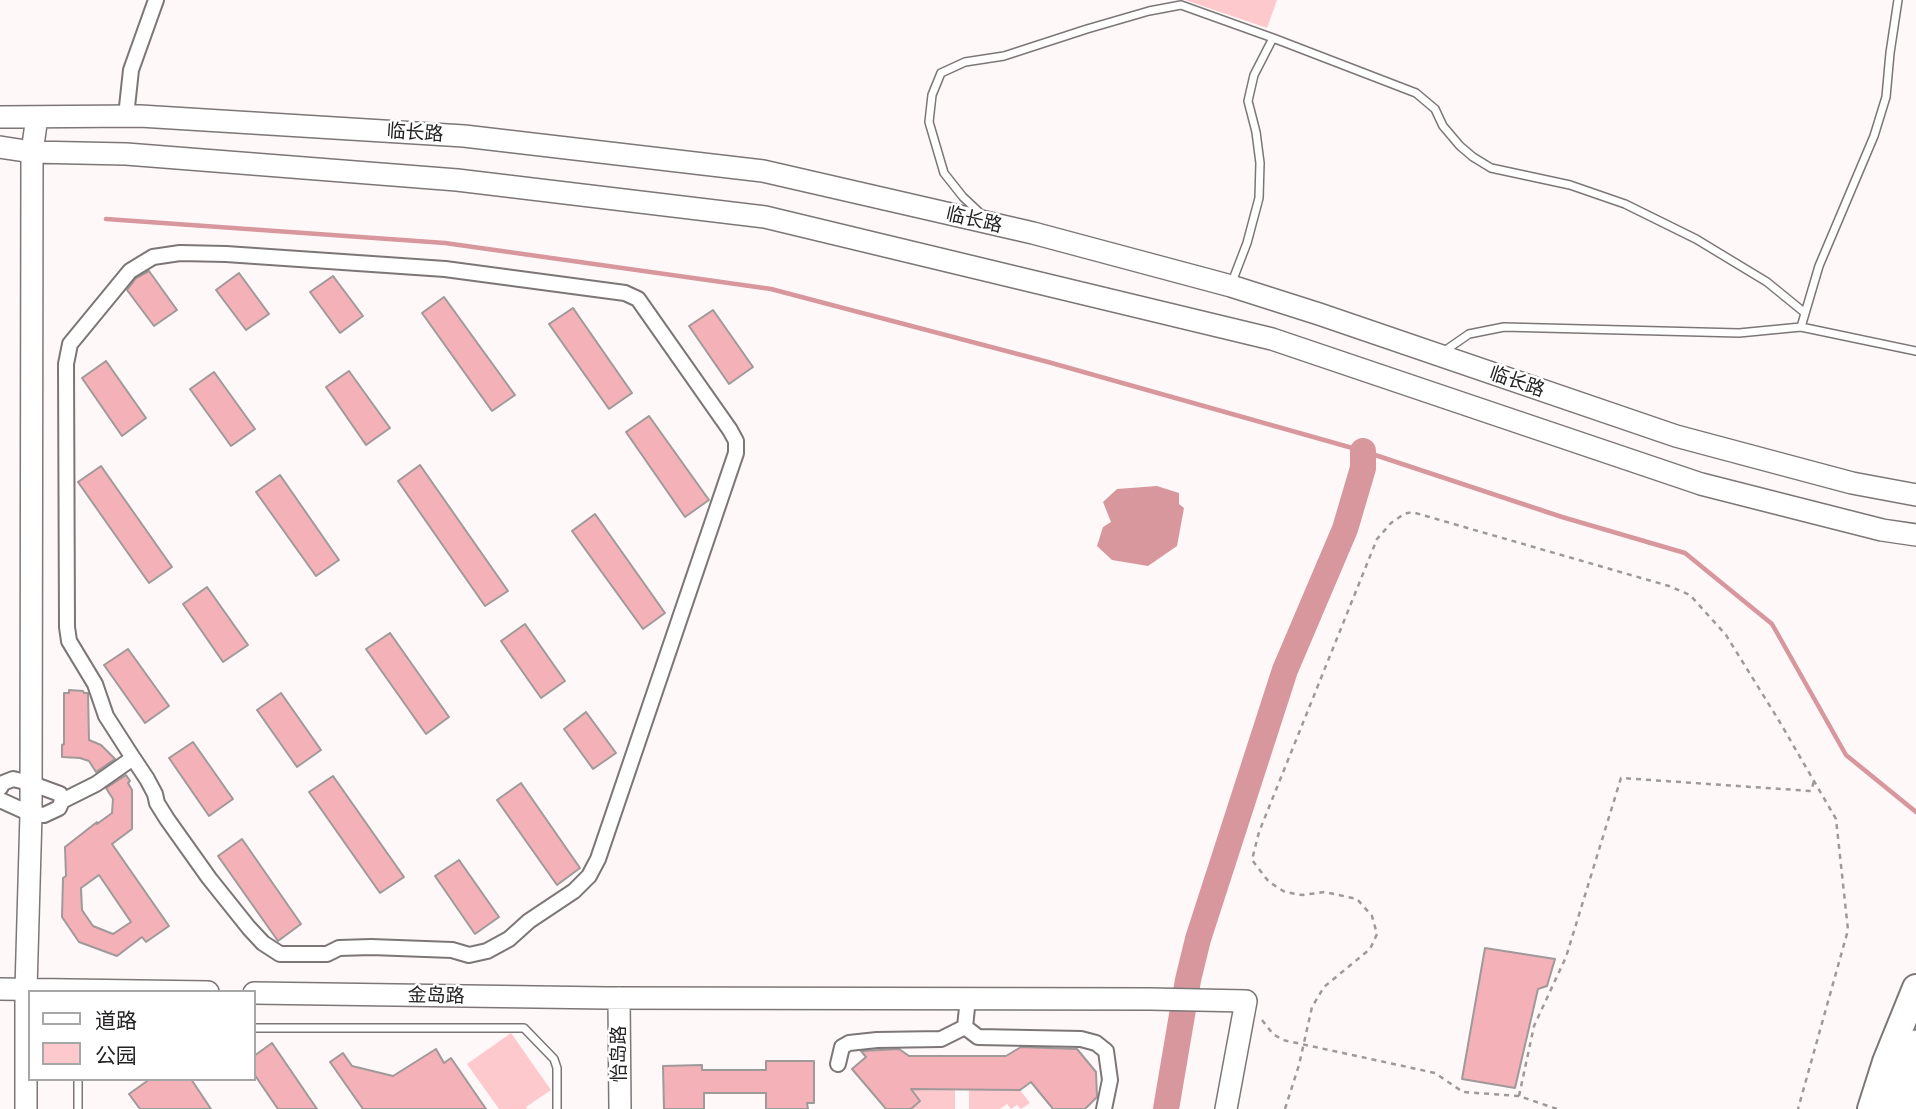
<!DOCTYPE html>
<html>
<head>
<meta charset="utf-8">
<style>
	body { margin:0 }
	#map { position:relative; width:1916px; height:1109px; overflow:hidden; background:#fef8f9; font-family:Mulish,"Noto Sans SC",sans-serif }
	canvas { display:block }
	.legend { position:absolute; left:28px; top:990px; width:228px; height:91px; box-sizing:border-box; background:#fff; border:2px solid #a7a7a7; margin:0; padding:9px 12px; list-style:none; font-size:21px; color:#242222 }
	.legend li { display:flex; align-items:center; gap:14px; height:35px }
	.legend b { width:35px; border:2px solid #a7a7a7 }
</style>
</head>
<body>
<div id="map">
<canvas width="1916" height="1109"></canvas>
<ul class="legend">
<li><b style="height:9px;background:#fff"></b>道路</li>
<li><b style="height:19px;background:#fec9cd"></b>公园</li>
</ul>
</div>
<script>
const context = document.querySelector('canvas').getContext('2d');
context.lineJoin = 'round';
function paint(path, color) {
  context.fillStyle = color;
  context.fill(path, 'evenodd');
}
function shape(rows) {
  const path = new Path2D();
  for (const r of rows) {
    path.moveTo(r[0], r[1]);
    for (let i = 2; i < r.length; i += 2) path.lineTo(r[i], r[i + 1]);
  }
  return path;
}
function stroke(path, color, width, dash) {
  context.strokeStyle = color;
  context.lineWidth = width;
  context.lineCap = dash ? 'butt' : 'round';
  context.setLineDash(dash || []);
  context.stroke(path);
}
function label(font, color, halo, rows, align = 'center') {
  context.font = font + ' Mulish,"Noto Sans SC",sans-serif';
  context.lineWidth = 5;
  context.setLineDash([]);
  context.textBaseline = 'middle';
  context.strokeStyle = halo;
  context.fillStyle = color;
  for (const [text, x, y, turn = 0] of rows) {
    context.save();
    context.translate(x, y);
    context.rotate((+turn || 0) * Math.PI / 180);
    context.textAlign = isNaN(turn) ? turn : align;
    if (halo) context.strokeText(text, 0, 0);
    context.fillText(text, 0, 0);
    context.restore();
  }
}
paint(shape([
	[1185,0,1277,0,1267,28],
	[511,1033,551,1090,526,1107,527,1109,499,1109,467,1064],
	[911,1089,955,1090,955,1109,911,1109,920,1101],
	[969,1090,1020,1090,1030,1103,1021,1109,1017,1105,1011,1109,1007,1104,1000,1109,969,1109]
]), '#fec9cd');
paint(shape([
	[1157,486,1179,493,1179,504,1184,508,1177,546,1148,566,1112,560,1097,546,1103,527,1111,522,1103,502,1117,489]
]), '#d8969d');
stroke(shape([
	[106,219,445,243,771,289,1048,362,1363,451,1562,517,1685,553,1772,624,1846,755,1916,812]
]), '#d8969d', 4.5);
stroke(shape([
	[1166,1109,1188,980,1198,939,1285,670,1345,529,1363,468,1363,451]
]), '#d8969d', 26);
const building = shape([
	[149,271,177,310,154,326,127,290,136,278,149,271],
	[239,273,269,314,246,330,216,290,239,273],
	[333,276,363,316,340,333,310,292,333,276],
	[444,297,515,395,492,411,422,313,444,297],
	[573,308,632,393,609,409,549,324,573,308],
	[713,310,753,367,729,384,689,326,713,310],
	[106,361,146,418,122,436,82,378,106,361],
	[349,371,390,428,366,445,326,387,349,371],
	[214,372,255,429,231,446,190,389,214,372],
	[649,416,709,500,685,517,626,432,649,416],
	[420,465,508,591,485,606,398,481,420,465],
	[101,466,172,567,149,583,78,482,101,466],
	[280,475,339,560,316,576,256,492,280,475],
	[595,514,665,613,643,629,572,531,595,514],
	[207,587,248,645,223,662,183,604,207,587],
	[525,624,565,681,541,698,501,641,525,624],
	[390,633,449,717,426,734,366,649,390,633],
	[128,649,169,706,145,723,104,665,128,649],
	[69,690,83,691,84,693,88,693,89,740,101,745,115,759,96,772,89,761,80,758,62,757,62,745,64,744,64,693,69,693,69,690],
	[281,693,321,750,297,767,257,710,281,693],
	[586,712,616,753,593,769,564,729,586,712],
	[193,742,233,799,209,816,169,758,193,742],
	[126,775,130,781,128,783,132,790,132,829,112,844,169,926,146,942,142,937,117,956,79,942,62,917,63,878,66,876,65,847,97,822,97,824,112,813,113,799,106,788,126,775],
	[99,875,131,922,113,934,93,926,82,910,81,888,99,875],
	[333,776,404,877,380,893,309,792,333,776],
	[521,783,580,868,557,885,497,800,521,783],
	[242,839,301,924,278,941,218,856,242,839],
	[459,860,499,917,475,934,435,876,459,860],
	[1485,948,1555,959,1547,986,1538,989,1515,1088,1462,1079,1485,948],
	[272,1043,317,1109,278,1109,254,1074,254,1056,272,1043],
	[1021,1047,1077,1049,1096,1072,1097,1097,1085,1109,1053,1109,1031,1082,1020,1090,911,1089,920,1101,911,1109,886,1109,852,1069,866,1057,861,1051,899,1049,909,1056,1006,1056,1021,1047],
	[436,1049,444,1063,451,1058,486,1109,363,1109,330,1062,343,1053,352,1066,393,1076,436,1049],
	[766,1061,814,1061,814,1103,807,1103,808,1109,766,1109,766,1093,704,1093,704,1109,664,1109,663,1066,702,1065,702,1070,766,1070,766,1061],
	[150,1079,191,1079,211,1109,140,1109,129,1094,150,1079]
]);
paint(building, '#f5b1b8');
stroke(building, '#9f9999', 2);
const lane = shape([
	[1273,38,1416,93,1435,109,1443,126,1460,146,1473,157,1491,168,1570,185,1625,204,1696,239,1767,282,1805,313],
	[980,213,963,197,944,173,929,122,932,95,941,73,965,62,1004,56,1087,29,1149,11,1181,5,1273,38,1254,75,1248,101,1256,132,1260,163,1259,198,1247,243,1232,282],
	[1801,327,1819,266,1874,136,1886,97,1890,53,1898,0],
	[1443,352,1469,334,1504,327,1739,333,1801,327,1916,351],
	[254,1028,524,1028,554,1059,557,1068,557,1109],
	[78,1079,78,1109]
]);
const street = shape([
	[126,116,131,70,156,0],
	[0,788,3,783,13,779,30,783,60,794,62,801,59,808,44,815,31,814,0,800],
	[62,801,96,784,133,758,147,779,155,794,157,803,167,819,209,878,249,928,263,943,280,954,327,954,339,948,371,947,452,950,469,955,487,951,509,939,529,921,574,891,589,876,598,859,736,453,736,441,730,430,638,299,625,293,445,269,226,254,180,253,153,257,130,271,70,344,66,364,67,627,69,641,95,684,106,716,133,758],
	[968,998,965,1027,978,1037,1081,1039,1096,1043,1106,1051,1110,1080,1104,1109],
	[838,1064,842,1047,849,1043,877,1040,941,1039,965,1027]
]);
const secondary = shape([
	[0,117,140,116,464,136,763,171,1033,233,1231,286,1319,314,1676,436,1852,483,1916,495],
	[0,147,32,152,126,154,457,180,765,217,1272,339,1701,484,1882,530,1916,535],
	[0,989,208,992],
	[254,993,607,998,1150,999,1246,1001,1226,1109],
	[619,998,620,1109],
	[26,1109,26,989,31,814,32,152,37,117]
]);
const primary = shape([
	[1891,1109,1916,1042]
]);
const highway = shape([
	[1871,1109,1886,1062,1916,988],
	[1907,1109,1916,1085]
]);
stroke(lane, '#7d7677', 10);
stroke(street, '#7d7677', 18);
stroke(secondary, '#7d7677', 24);
stroke(primary, '#7d7677', 26);
stroke(highway, '#7d7677', 30);
stroke(shape([
	[1262,1020,1273,1034,1283,1040,1435,1073,1463,1092,1519,1096,1557,1109],
	[1519,1096,1534,1026,1566,957,1621,778,1811,791,1814,781],
	[1285,1109,1299,1065,1312,1007,1324,987,1370,949,1377,934,1372,916,1357,899,1325,892,1302,895,1285,892,1269,882,1252,860,1259,832,1377,539,1391,523,1404,514,1412,512,1669,586,1690,595,1726,635,1778,719,1836,819,1848,930,1798,1109]
]), '#9e999a', 2.5, [5, 5]);
stroke(lane, '#fff', 7);
stroke(street, '#fff', 14);
stroke(secondary, '#fff', 21);
stroke(primary, '#fff', 23);
stroke(highway, '#fff', 26);
label('19px', '#242222', '#fff', [
	["临长路",415,133,4],
	["临长路",974,220,13],
	["临长路",1517,382,19],
	["金岛路",436,996,1],
	["怡岛路",619,1054,-90]
]);
</script>
</body>
</html>
